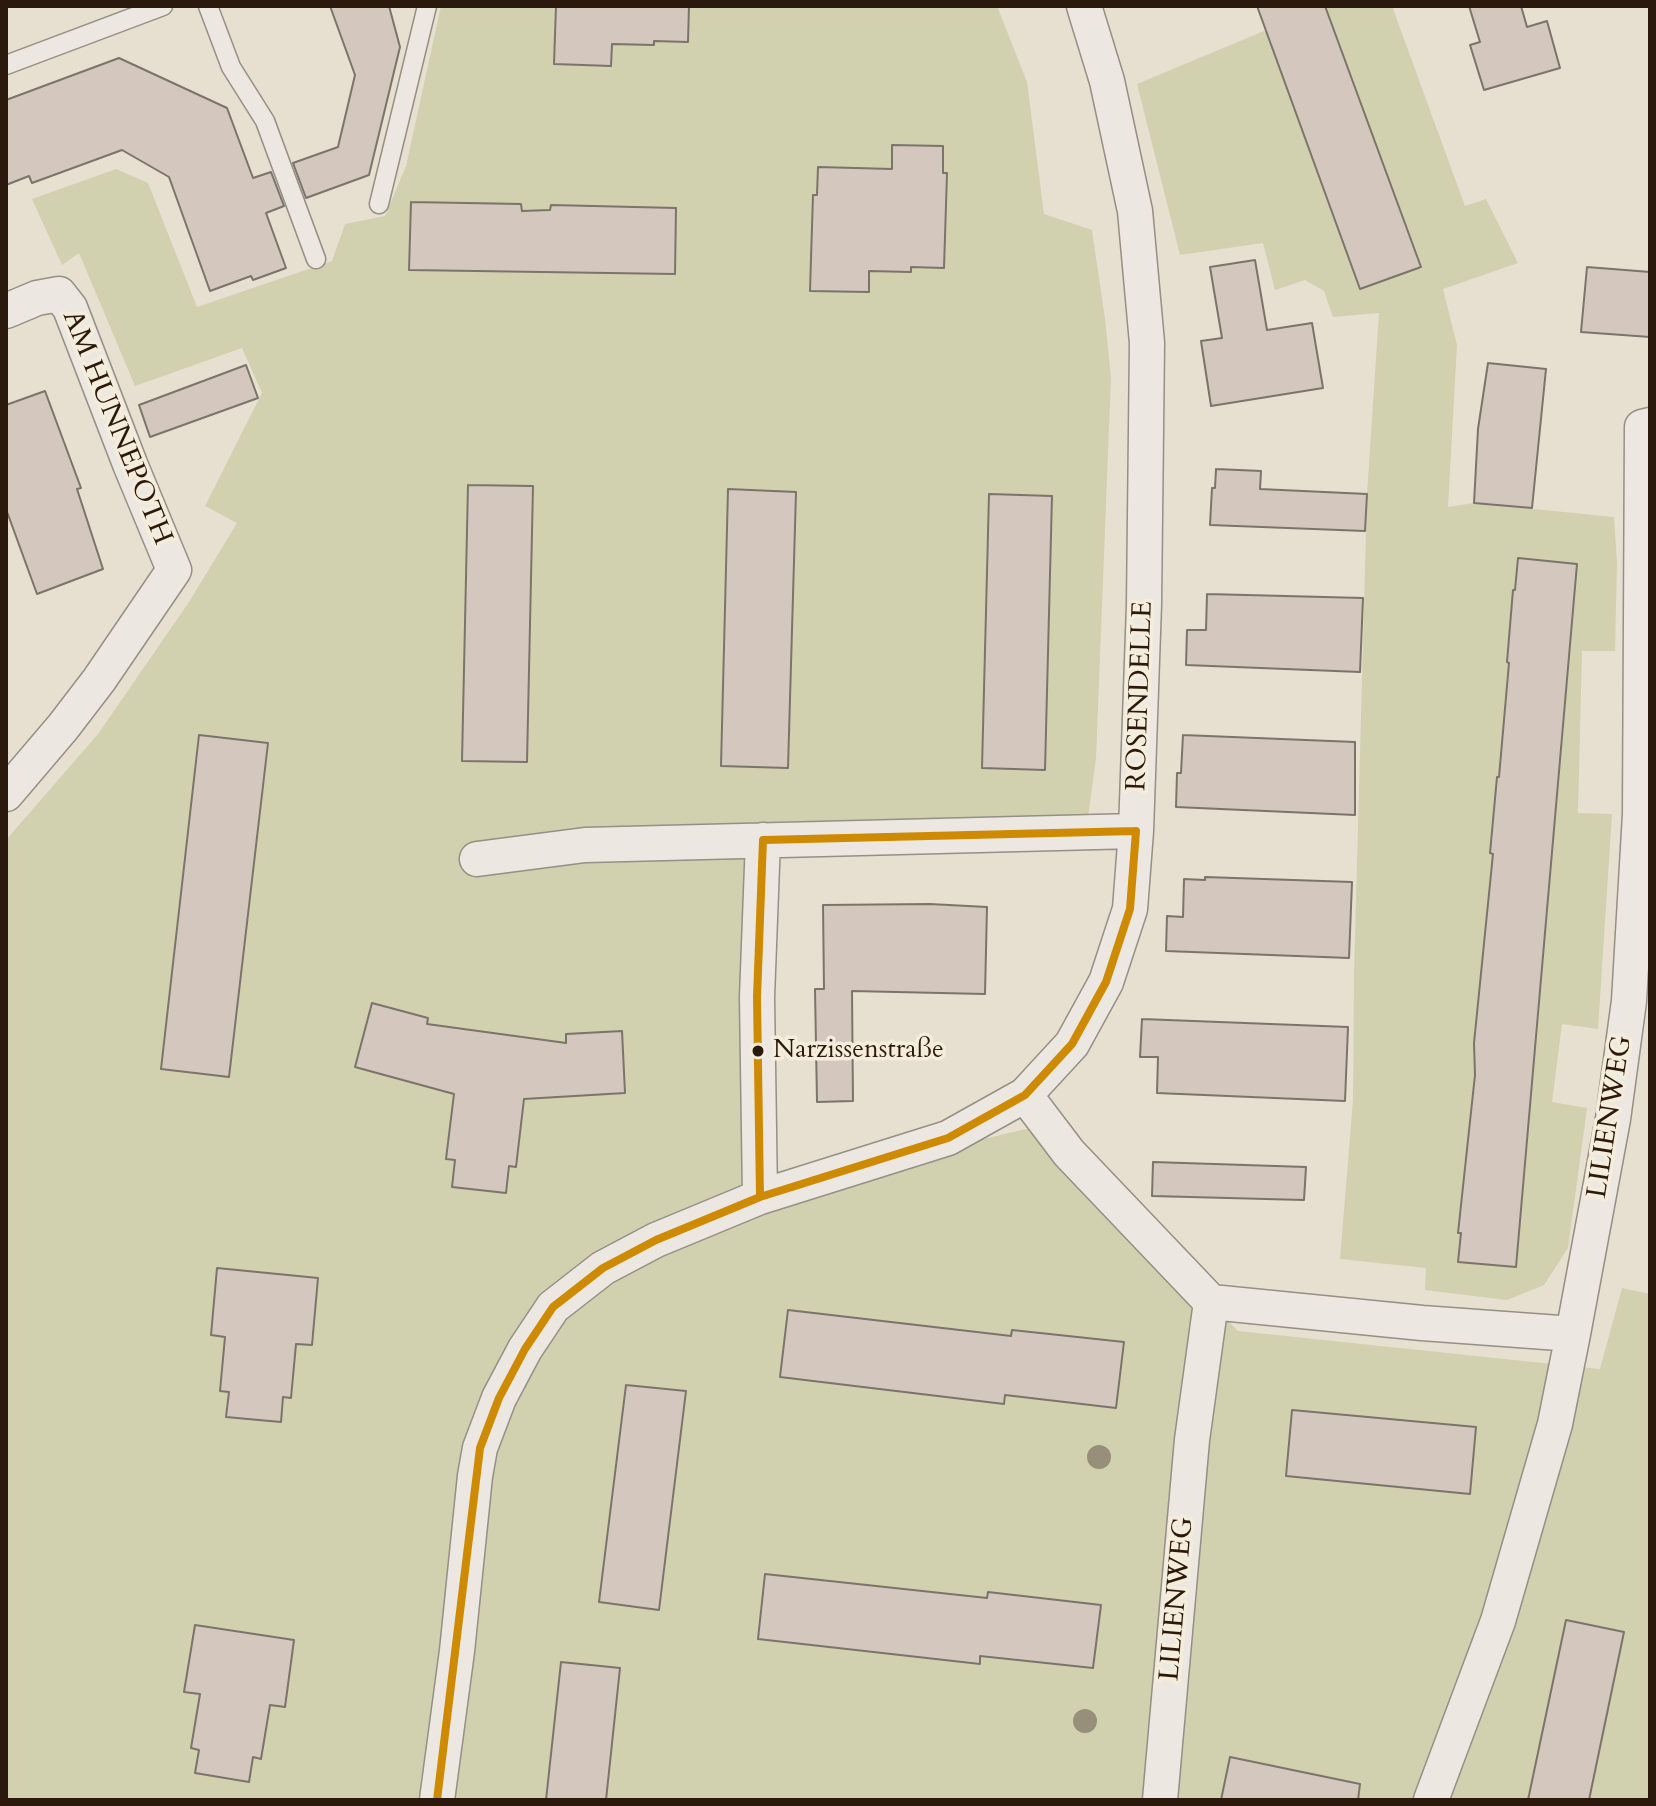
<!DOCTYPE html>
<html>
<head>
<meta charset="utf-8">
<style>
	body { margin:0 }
	#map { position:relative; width:1656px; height:1806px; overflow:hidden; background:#e7e0d1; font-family:Cardo,serif }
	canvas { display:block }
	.frame { position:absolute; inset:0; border:8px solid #2c190d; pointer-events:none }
</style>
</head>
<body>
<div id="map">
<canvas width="1656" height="1806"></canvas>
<div class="frame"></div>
</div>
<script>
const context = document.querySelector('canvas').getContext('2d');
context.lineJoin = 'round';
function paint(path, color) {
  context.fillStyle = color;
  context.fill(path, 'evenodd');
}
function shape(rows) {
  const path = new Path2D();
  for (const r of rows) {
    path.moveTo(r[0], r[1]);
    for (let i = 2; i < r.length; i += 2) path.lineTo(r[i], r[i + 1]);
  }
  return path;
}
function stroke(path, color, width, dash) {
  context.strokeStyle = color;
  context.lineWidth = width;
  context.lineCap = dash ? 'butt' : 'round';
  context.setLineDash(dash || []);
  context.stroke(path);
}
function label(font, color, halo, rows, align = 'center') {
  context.font = font + ' Cardo,serif';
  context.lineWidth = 7;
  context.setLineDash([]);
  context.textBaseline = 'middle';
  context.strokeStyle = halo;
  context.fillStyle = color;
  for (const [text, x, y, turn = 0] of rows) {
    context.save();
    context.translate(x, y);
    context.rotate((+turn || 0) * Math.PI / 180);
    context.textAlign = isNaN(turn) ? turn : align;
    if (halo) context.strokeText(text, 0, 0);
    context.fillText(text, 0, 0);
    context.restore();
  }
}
paint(shape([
	[441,6,997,6,1027,82,1044,214,1092,230,1105,319,1111,377,1096,758,1087,825,753,832,748,1206,953,1146,1039,1126,1238,1331,1600,1369,1622,1288,1650,1294,1650,1800,7,1800,6,840,98,734,189,602,237,523,205,506,262,393,242,348,135,386,79,253,62,265,32,199,116,169,148,183,197,307,332,261,345,224,385,216,406,166],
	[1324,6,1392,6,1465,206,1486,199,1518,263,1443,289,1457,345,1448,507,1474,503,1614,517,1617,563,1615,651,1582,651,1578,813,1612,814,1598,1029,1562,1024,1552,1102,1587,1108,1568,1248,1544,1285,1507,1300,1425,1290,1426,1268,1340,1259,1353,1100,1354,974,1367,494,1379,313,1333,317,1324,291,1305,280,1275,290,1263,243,1180,255,1137,84]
]), '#d1d0af');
const building = shape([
	[330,6,389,6,400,47,369,175,306,198,293,163,338,147,355,75,330,6],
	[556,6,689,6,688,42,654,41,654,45,612,44,611,66,554,64,556,6],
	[1257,6,1325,6,1421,267,1360,289,1257,6],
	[1469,6,1521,6,1527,27,1547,21,1560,68,1484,90,1470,45,1480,42,1469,6],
	[119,58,227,108,253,178,271,172,284,206,266,213,286,268,253,280,251,276,210,291,169,177,122,150,32,183,29,176,6,185,6,100,119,58],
	[892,145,943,146,943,173,947,173,944,268,911,267,911,272,869,271,869,292,810,291,813,195,817,195,818,167,892,169,892,145],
	[411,202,521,204,522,211,550,210,551,205,676,208,675,274,409,270,411,202],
	[1255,260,1267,330,1312,323,1323,388,1211,406,1201,341,1222,338,1210,267,1255,260],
	[1587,267,1650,272,1650,337,1581,332,1587,267],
	[1488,363,1546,369,1532,508,1474,503,1478,429,1488,363],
	[246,365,258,398,150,437,139,405,246,365],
	[45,391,81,488,77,489,103,569,37,594,6,509,6,405,45,391],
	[1216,469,1261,471,1260,489,1367,494,1365,531,1210,525,1212,488,1215,488,1216,469],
	[468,485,533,486,527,762,462,761,468,485],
	[728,489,796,492,788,768,721,766,728,489],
	[989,494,1052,496,1045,770,982,768,989,494],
	[1518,558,1577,564,1516,1267,1458,1262,1461,1233,1458,1233,1475,1075,1474,1043,1493,854,1490,853,1497,777,1499,777,1509,663,1507,662,1513,590,1515,590,1518,558],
	[1207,594,1363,598,1360,672,1186,665,1187,630,1206,630,1207,594],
	[199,735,268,743,229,1077,161,1069,199,735],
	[1183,735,1355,742,1355,815,1176,807,1177,773,1181,773,1183,735],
	[1205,877,1352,882,1349,958,1166,951,1167,916,1183,917,1184,879,1205,880,1205,877],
	[823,905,930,904,987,907,985,994,852,991,853,1101,817,1102,815,989,824,989,823,905],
	[372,1003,428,1018,427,1024,566,1043,566,1034,622,1031,625,1093,524,1099,516,1167,509,1166,506,1193,452,1187,455,1160,446,1159,454,1094,355,1067,372,1003],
	[1142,1019,1348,1027,1345,1101,1157,1093,1158,1057,1140,1057,1142,1019],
	[1153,1162,1306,1167,1304,1200,1152,1196,1153,1162],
	[217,1268,318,1278,312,1345,296,1344,291,1398,283,1397,281,1422,226,1417,229,1392,220,1391,225,1337,211,1335,217,1268],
	[788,1310,1011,1336,1012,1330,1124,1342,1116,1408,1005,1395,1004,1404,780,1377,788,1310],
	[626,1385,686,1391,659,1610,599,1602,626,1385],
	[1292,1410,1476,1427,1470,1494,1286,1476,1292,1410],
	[765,1574,987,1598,988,1592,1101,1605,1093,1668,980,1656,980,1664,758,1639,765,1574],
	[1566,1620,1624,1632,1589,1800,1528,1800,1566,1620],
	[195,1625,294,1640,285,1707,270,1705,261,1759,253,1757,249,1782,195,1773,199,1750,191,1748,200,1694,184,1692,195,1625],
	[561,1662,620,1668,606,1800,546,1800,561,1662],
	[1230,1757,1360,1784,1358,1800,1221,1800,1230,1757]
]);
paint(building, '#d4c8be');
stroke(building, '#7b746b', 2);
const service = shape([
	[208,6,231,67,265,121,316,259],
	[6,65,163,6],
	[379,204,427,6]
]);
const minor = shape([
	[6,311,37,298,59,294,70,308,130,464,174,570,99,680,63,727,6,794],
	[477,859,585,845,1136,831],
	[1025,1095,1069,1153,1211,1302,1422,1323,1573,1334,1613,1119,1629,1001,1640,814,1642,427,1650,425],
	[760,1197,757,997,763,840],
	[437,1800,457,1651,475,1476,480,1448,499,1398,525,1349,553,1307,603,1268,656,1240,760,1197,948,1138,1025,1095,1072,1044,1106,982,1130,909,1136,831,1144,604,1147,343,1135,211,1107,81,1084,6],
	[1160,1800,1192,1440,1211,1302],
	[1431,1800,1498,1621,1555,1424,1573,1334]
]);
stroke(service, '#958f85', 21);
stroke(minor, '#958f85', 37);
stroke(service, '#ece8e1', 18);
stroke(minor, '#ece8e1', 34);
stroke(shape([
	[1136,831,1130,909,1106,982,1072,1044,1025,1095,948,1138,760,1197,757,997,763,840,1136,831],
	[437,1800,480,1448,499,1398,525,1349,553,1307,603,1268,656,1240,760,1197]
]), '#ce8a03', 8);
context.fillStyle = '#988f7b';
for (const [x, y] of [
	[1099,1457],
	[1085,1721]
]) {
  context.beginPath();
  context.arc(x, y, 12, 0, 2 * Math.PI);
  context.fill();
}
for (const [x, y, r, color] of [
	[758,1051,7,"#2c190d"]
]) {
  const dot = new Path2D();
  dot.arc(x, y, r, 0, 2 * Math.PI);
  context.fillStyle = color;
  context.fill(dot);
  stroke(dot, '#f5eddc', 3);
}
label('26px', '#2c190d', '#f5eddc', [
	["Narzissenstraße",773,1051]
], 'left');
label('28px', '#2c190d', '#f5eddc', [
	["AM HUNNEPOTH",116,428,68],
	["ROSENDELLE",1141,696,-88],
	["LILIENWEG",1611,1117,-81],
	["LILIENWEG",1178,1599,-85]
]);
</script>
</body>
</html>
